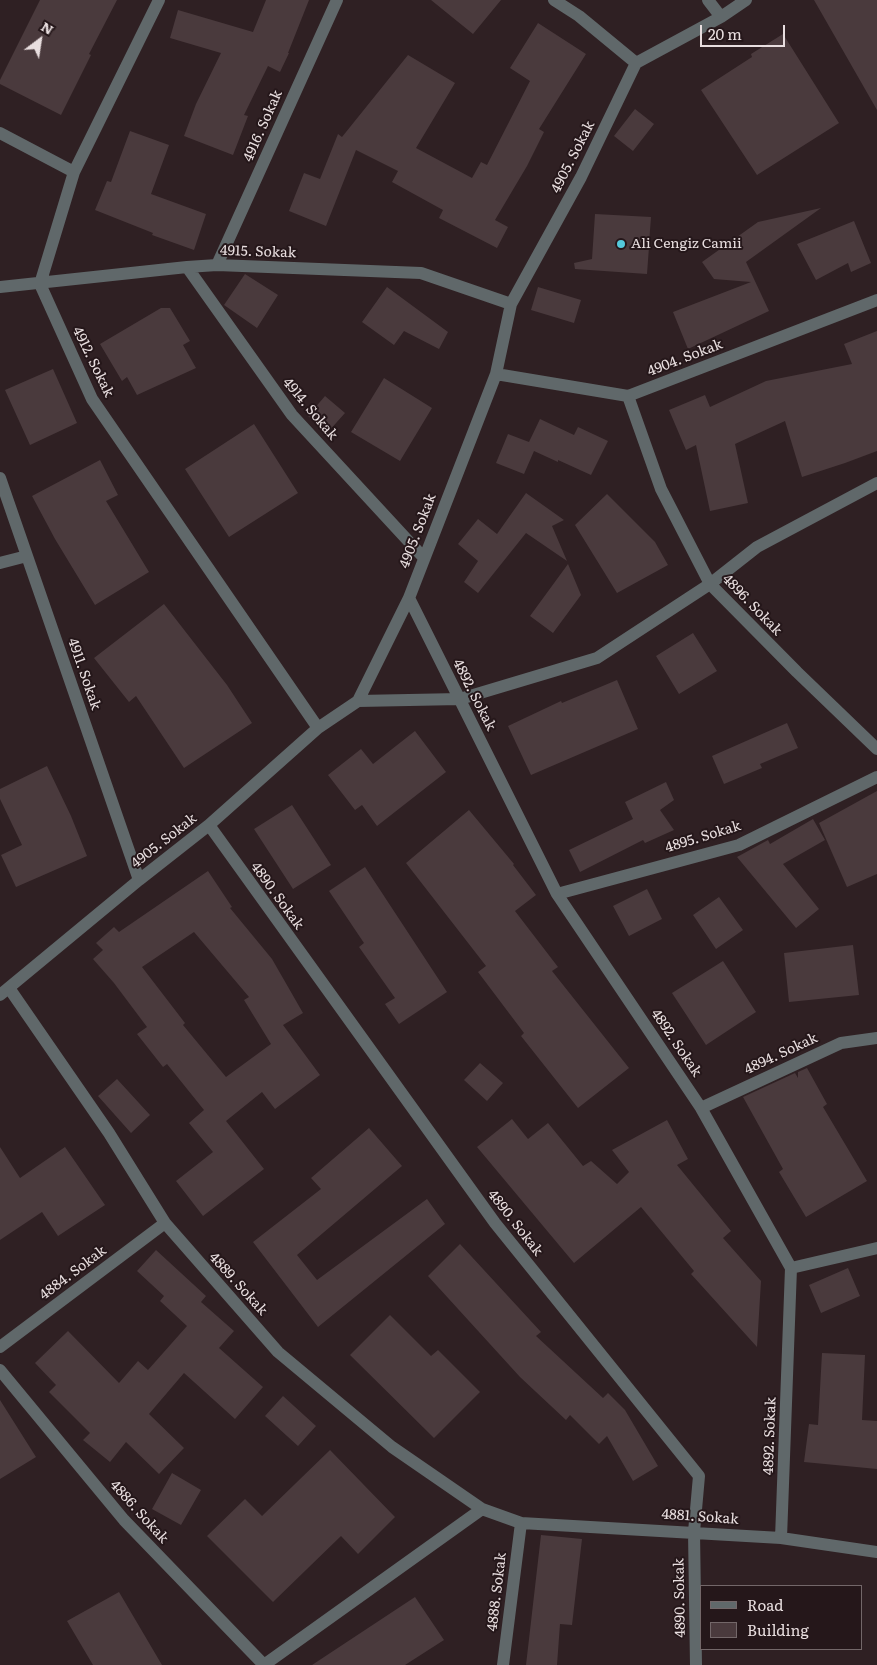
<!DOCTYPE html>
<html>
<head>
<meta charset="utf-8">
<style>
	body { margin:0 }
	#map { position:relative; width:877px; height:1665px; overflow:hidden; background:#2f2023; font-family:Literata,serif }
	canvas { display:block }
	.legend { position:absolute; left:700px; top:1585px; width:162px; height:65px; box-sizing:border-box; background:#25171a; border:1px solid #736769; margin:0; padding:6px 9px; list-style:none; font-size:15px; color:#e8dedf }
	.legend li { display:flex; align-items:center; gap:10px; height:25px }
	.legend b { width:25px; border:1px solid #736769 }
	.north { position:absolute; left:15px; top:15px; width:50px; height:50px; -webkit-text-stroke:4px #25171a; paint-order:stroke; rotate:31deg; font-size:14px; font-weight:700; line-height:20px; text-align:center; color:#e8dedf }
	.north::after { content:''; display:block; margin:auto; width:18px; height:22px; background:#e8dedf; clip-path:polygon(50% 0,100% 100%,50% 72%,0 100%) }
	.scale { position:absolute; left:700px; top:25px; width:85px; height:22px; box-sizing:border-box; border:2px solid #e8dedf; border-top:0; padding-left:6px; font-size:15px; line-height:18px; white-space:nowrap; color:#e8dedf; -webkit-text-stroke:4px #25171a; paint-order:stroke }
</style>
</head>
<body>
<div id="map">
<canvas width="877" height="1665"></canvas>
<ul class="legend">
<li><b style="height:6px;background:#60686a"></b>Road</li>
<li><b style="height:14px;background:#4a3a3d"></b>Building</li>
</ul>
<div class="north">N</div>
<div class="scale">20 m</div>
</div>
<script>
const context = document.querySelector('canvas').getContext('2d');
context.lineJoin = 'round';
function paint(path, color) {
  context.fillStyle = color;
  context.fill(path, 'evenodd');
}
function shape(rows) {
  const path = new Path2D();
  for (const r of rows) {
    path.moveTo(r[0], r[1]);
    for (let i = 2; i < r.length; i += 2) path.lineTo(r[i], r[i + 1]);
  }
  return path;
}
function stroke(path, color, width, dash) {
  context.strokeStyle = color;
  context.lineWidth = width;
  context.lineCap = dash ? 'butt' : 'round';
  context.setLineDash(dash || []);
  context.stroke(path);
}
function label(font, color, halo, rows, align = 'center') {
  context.font = font + ' Literata,serif';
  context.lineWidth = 4;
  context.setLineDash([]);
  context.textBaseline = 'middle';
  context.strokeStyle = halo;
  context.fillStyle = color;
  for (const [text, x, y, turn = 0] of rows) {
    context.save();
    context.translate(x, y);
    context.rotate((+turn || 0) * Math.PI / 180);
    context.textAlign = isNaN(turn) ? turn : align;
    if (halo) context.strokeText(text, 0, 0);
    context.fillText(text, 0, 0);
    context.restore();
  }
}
paint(shape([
	[40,0,117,0,89,54,91,55,61,115,0,84,0,80],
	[266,0,309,0,288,53,289,53,280,72,268,66,244,115,248,116,233,155,184,136,196,104,221,53,170,38,178,10,253,32],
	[431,0,501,0,473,34],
	[814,0,877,0,877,110],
	[538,23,586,54,539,129,544,132,527,166,495,220,508,227,497,248,439,218,443,210,392,182,398,171,356,150,326,226,289,211,304,173,320,179,338,134,342,137,408,55,455,83,416,148,472,178,481,162,487,165,530,81,510,68],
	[783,34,839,123,757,175,701,90,752,57,751,54],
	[635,109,654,124,633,151,614,136],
	[130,131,169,145,151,194,206,214,194,250,152,235,153,233,95,210,107,181,111,182],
	[821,208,746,262,769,311,688,349,673,312,751,282,714,279,702,262,758,222],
	[595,214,651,217,649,244,643,248,649,247,647,274,575,269,574,263,592,259],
	[854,221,871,263,851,272,848,263,816,280,797,244],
	[245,274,278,295,257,328,224,305],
	[387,287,448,332,439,349,404,331,394,345,362,322],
	[538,287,581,300,574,323,531,310],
	[161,308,170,308,190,341,183,345,196,368,137,395,127,377,122,381,100,344],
	[877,331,877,451,845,463,802,477,785,421,735,444,748,503,710,511,696,445,686,450,669,410,705,395,710,407,766,381,852,364,844,344],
	[53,369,77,423,30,445,5,390],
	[384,378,432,408,400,461,351,432],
	[325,396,345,413,328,432,308,416],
	[540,419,574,435,578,427,608,441,591,475,558,460,558,462,534,451,524,474,496,463,508,434,529,442],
	[254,424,298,493,229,537,185,469],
	[100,460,118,495,106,501,149,572,95,605,55,539,32,496],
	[526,493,564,520,552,526,567,561,526,533,478,593,464,582,478,561,458,544,478,519,497,534],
	[607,494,655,542,668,565,617,593,575,525],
	[568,564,581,595,553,633,530,616],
	[164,604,227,685,252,723,184,768,136,696,129,702,94,658],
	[693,633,717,671,679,694,656,656],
	[617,680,638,729,531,775,508,726,561,701,562,703],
	[787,723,798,748,760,764,762,768,724,784,712,756],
	[415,731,446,772,377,826,362,805,355,810,328,775,361,749,373,764],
	[47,766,71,816,87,856,16,887,1,855,22,845,0,799,0,789],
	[666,782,674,800,660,810,674,830,645,843,643,840,580,872,569,850,633,819,625,802],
	[877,791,877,874,847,887,819,823],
	[292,805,331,865,293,889,254,829],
	[469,810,514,864,513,865,536,895,515,911,558,967,552,971,629,1068,578,1108,521,1036,524,1033,478,972,486,966,406,863],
	[813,819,825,840,783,864,819,909,796,928,737,857,768,840,770,844],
	[365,867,447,992,399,1024,385,1004,395,998,359,947,364,943,329,891],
	[208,871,232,907,230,908,272,959,303,1013,283,1025,320,1075,275,1109,262,1092,226,1121,264,1169,203,1216,176,1181,213,1152,189,1123,204,1110,167,1064,163,1067,137,1034,147,1027,114,983,93,959,103,950,96,943,114,927,119,932],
	[194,932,249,997,244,1000,271,1044,226,1077,183,1025,185,1023,142,967],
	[647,889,662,919,629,936,613,906],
	[719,897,743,930,716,949,693,915],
	[853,945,859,995,789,1002,784,953],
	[723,961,756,1012,706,1045,672,993],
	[480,1063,503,1083,487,1101,464,1080],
	[807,1068,827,1104,823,1107,867,1181,806,1217,779,1172,783,1169,743,1097,795,1073,798,1078,798,1072],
	[117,1079,150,1115,131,1133,98,1096],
	[512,1119,528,1139,548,1123,583,1166,591,1161,617,1184,629,1172,612,1150,667,1120,688,1159,677,1165,731,1231,723,1238,761,1281,757,1347,691,1274,694,1271,641,1207,574,1263,477,1147],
	[369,1128,402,1166,297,1255,317,1280,427,1199,445,1224,318,1327,253,1242,321,1189,311,1178],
	[0,1147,20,1178,65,1147,105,1205,58,1236,42,1212,0,1240],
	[460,1244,541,1332,536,1336,603,1398,608,1393,625,1410,658,1466,633,1481,607,1436,599,1444,570,1415,566,1420,520,1377,428,1276],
	[156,1250,206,1296,201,1302,234,1331,219,1348,263,1387,235,1419,184,1373,149,1414,184,1448,159,1474,126,1442,110,1462,83,1440,90,1433,49,1392,56,1385,35,1363,68,1331,119,1383,138,1361,148,1370,187,1326,160,1301,164,1296,137,1271],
	[848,1268,860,1296,821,1313,809,1285],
	[390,1315,431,1356,438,1350,480,1392,434,1438,350,1355],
	[822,1353,865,1355,862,1420,877,1421,877,1469,804,1462,809,1424,818,1425],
	[283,1396,316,1426,298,1446,265,1416],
	[0,1400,36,1457,0,1479],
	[330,1450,395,1517,358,1554,341,1536,273,1602,207,1536,245,1499,262,1516],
	[172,1473,201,1490,181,1525,152,1509],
	[541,1535,582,1539,572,1625,560,1624,557,1665,526,1665],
	[119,1592,162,1665,93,1665,67,1621],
	[415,1597,444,1640,405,1665,312,1665]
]), '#4a3a3d');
stroke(shape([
	[159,0,74,172,40,284,92,399,318,728],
	[554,0,579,16,636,63],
	[708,0,721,17],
	[0,133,74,172],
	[217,265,337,0],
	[187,267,292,415,424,558],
	[0,287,187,267,217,265,421,273,511,304],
	[496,374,628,396,877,300],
	[628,396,661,489,710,584,797,672,877,749],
	[0,478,139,880],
	[0,563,27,556],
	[409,598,557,894,701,1108,791,1268,781,1538],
	[358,701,460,699,597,658,710,584,757,547,877,483],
	[209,825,495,1223,699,1476,694,1532,696,1665],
	[557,894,739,845,877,777],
	[9,988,109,1133,165,1223,278,1352,392,1447,482,1509,521,1523,781,1538,877,1552],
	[0,995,139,880,209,825,318,728,358,701,409,598,496,374,511,304,581,177,636,63,721,17,746,0],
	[701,1108,841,1043,877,1038],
	[791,1268,877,1248],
	[0,1347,165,1223],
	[0,1370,124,1520,264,1665],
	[264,1665,482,1509],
	[503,1665,521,1523]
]), '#60686a', 12);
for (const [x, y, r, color] of [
	[621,244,5,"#54cadc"]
]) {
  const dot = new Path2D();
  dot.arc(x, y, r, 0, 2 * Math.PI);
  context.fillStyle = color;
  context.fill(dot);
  stroke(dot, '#25171a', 2);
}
label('14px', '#e8dedf', '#25171a', [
	["4916. Sokak",263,126,-66],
	["4905. Sokak",573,157,-63],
	["4915. Sokak",258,252,2],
	["4904. Sokak",685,358,-21],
	["4912. Sokak",93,362,64],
	["4914. Sokak",310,409,50],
	["4905. Sokak",418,531,-69],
	["4896. Sokak",752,605,46],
	["4911. Sokak",84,674,71],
	["4892. Sokak",474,695,63],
	["4895. Sokak",703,837,-17],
	["4905. Sokak",164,841,-38],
	["4890. Sokak",277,896,54],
	["4892. Sokak",676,1043,56],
	["4894. Sokak",781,1054,-25],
	["4890. Sokak",515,1223,52],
	["4884. Sokak",73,1273,-37],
	["4889. Sokak",238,1284,48],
	["4892. Sokak",770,1436,-88],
	["4886. Sokak",139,1512,48],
	["4881. Sokak",700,1517,4],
	["4888. Sokak",497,1592,-83],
	["4890. Sokak",680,1598,-91]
]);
label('14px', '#e8dedf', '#25171a', [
	["Ali Cengiz Camii",631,244]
], 'left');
</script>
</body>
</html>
